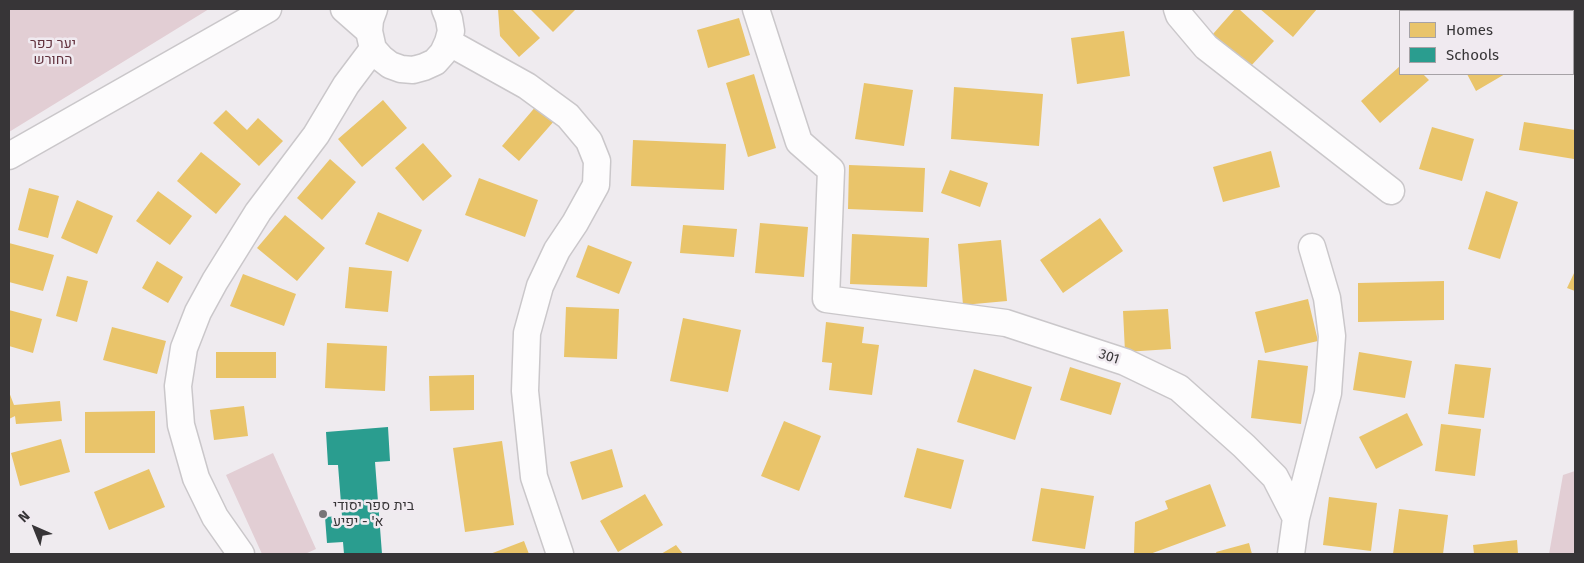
<!DOCTYPE html>
<html>
<head>
<meta charset="utf-8">
<style>
	body { margin:0 }
	#map { position:relative; width:1584px; height:563px; overflow:hidden; background:#efebef; font-family:"Fira Sans",sans-serif }
	canvas { display:block }
	.frame { position:absolute; inset:0; border:10px solid #373537; pointer-events:none }
	.legend { position:absolute; left:1399px; top:10px; width:175px; height:65px; box-sizing:border-box; background:#f0eaf0; border:1px solid #a6a2a6; margin:0; padding:6px 9px; list-style:none; font-size:15px; color:#373537 }
	.legend li { display:flex; align-items:center; gap:10px; height:25px }
	.legend b { width:25px; border:1px solid #a6a2a6 }
	.north { position:absolute; left:10px; top:503px; width:50px; height:50px; -webkit-text-stroke:4px #f0eaf0; paint-order:stroke; rotate:316deg; font-size:14px; font-weight:700; line-height:20px; text-align:center; color:#373537 }
	.north::after { content:''; display:block; margin:auto; width:18px; height:22px; background:#373537; clip-path:polygon(50% 0,100% 100%,50% 72%,0 100%) }
</style>
</head>
<body>
<div id="map">
<canvas width="1584" height="563"></canvas>
<div class="frame"></div>
<ul class="legend">
<li><b style="height:14px;background:#e9c46a"></b>Homes</li>
<li><b style="height:14px;background:#2a9d8f"></b>Schools</li>
</ul>
<div class="north">N</div>
</div>
<script>
const context = document.querySelector('canvas').getContext('2d');
context.lineJoin = 'round';
function paint(path, color) {
  context.fillStyle = color;
  context.fill(path, 'evenodd');
}
function shape(rows) {
  const path = new Path2D();
  for (const r of rows) {
    path.moveTo(r[0], r[1]);
    for (let i = 2; i < r.length; i += 2) path.lineTo(r[i], r[i + 1]);
  }
  return path;
}
function stroke(path, color, width, dash) {
  context.strokeStyle = color;
  context.lineWidth = width;
  context.lineCap = dash ? 'butt' : 'round';
  context.setLineDash(dash || []);
  context.stroke(path);
}
function label(font, color, halo, rows, align = 'center') {
  context.font = font + ' "Fira Sans",Heebo,sans-serif';
  context.lineWidth = 5;
  context.setLineDash([]);
  context.textBaseline = 'middle';
  context.strokeStyle = halo;
  context.fillStyle = color;
  for (const [text, x, y, turn = 0] of rows) {
    context.save();
    context.translate(x, y);
    context.rotate((+turn || 0) * Math.PI / 180);
    context.textAlign = isNaN(turn) ? turn : align;
    if (halo) context.strokeText(text, 0, 0);
    context.fillText(text, 0, 0);
    context.restore();
  }
}
paint(shape([
	[9,9,209,9,9,132],
	[273,453,316,549,305,554,262,554,226,475],
	[1575,471,1575,554,1549,554,1563,475]
]), '#e2ced4');
paint(shape([
	[498,9,512,9,540,38,519,57,500,36],
	[530,9,576,9,553,32],
	[1235,9,1239,9,1274,41,1250,67,1213,34],
	[1260,9,1317,9,1293,37],
	[1522,9,1554,9,1548,11,1524,11],
	[739,18,750,55,708,68,697,30],
	[1124,31,1130,76,1077,84,1071,38],
	[1400,66,1400,74,1423,74,1429,80,1380,123,1361,101],
	[754,74,776,148,748,157,726,83],
	[1467,74,1505,74,1476,91],
	[864,83,913,90,904,146,855,139],
	[954,87,1043,94,1039,146,951,139],
	[383,100,407,128,362,167,338,139],
	[537,105,555,120,519,161,502,146],
	[226,110,247,130,258,118,283,141,259,166,213,123],
	[1524,122,1575,130,1574,159,1519,150],
	[1432,127,1474,139,1462,181,1419,169],
	[633,140,726,144,724,190,631,186],
	[423,143,452,176,423,201,395,168],
	[1271,151,1280,187,1223,202,1213,167],
	[201,152,241,184,216,214,177,181],
	[330,159,356,182,322,220,297,198],
	[849,165,925,168,923,212,848,209],
	[950,170,988,183,980,207,941,193],
	[479,178,538,200,525,237,465,215],
	[29,188,59,196,48,238,18,230],
	[158,191,192,216,170,245,136,221],
	[1486,191,1518,202,1500,259,1468,249],
	[77,200,113,216,97,254,61,238],
	[378,212,422,230,408,262,365,244],
	[285,215,325,248,297,281,257,248],
	[1100,218,1123,251,1063,293,1040,260],
	[760,223,808,227,804,277,755,273],
	[683,225,737,229,734,257,680,253],
	[852,234,929,238,927,287,850,284],
	[1001,240,1007,301,963,305,958,244],
	[9,243,54,255,43,291,9,282],
	[588,245,632,262,619,294,576,277],
	[157,261,183,277,168,303,142,288],
	[349,267,392,271,388,312,345,308],
	[1575,271,1575,291,1567,288],
	[243,274,296,294,284,326,230,306],
	[67,276,88,281,77,322,56,316],
	[1444,281,1444,320,1358,322,1358,283],
	[1308,299,1318,341,1265,353,1255,312],
	[566,307,619,309,617,359,564,357],
	[1168,309,1171,349,1125,352,1123,311],
	[9,310,42,319,33,353,9,346],
	[683,318,741,330,728,392,670,381],
	[826,322,864,327,862,343,879,345,872,395,829,390,832,363,822,362],
	[112,327,166,341,157,374,103,360],
	[327,343,387,346,385,391,325,388],
	[216,352,276,352,276,378,216,378],
	[1359,352,1412,361,1405,398,1353,390],
	[1258,360,1308,366,1301,424,1251,418],
	[1455,364,1491,368,1484,418,1448,414],
	[1070,367,1121,383,1111,415,1060,400],
	[974,369,1032,387,1015,440,957,422],
	[474,375,474,410,430,411,429,376],
	[9,392,14,405,60,401,62,421,16,424,15,416,9,419],
	[244,406,248,436,214,440,210,410],
	[155,411,155,453,85,453,85,412],
	[1407,413,1423,445,1376,469,1359,437],
	[784,421,821,436,799,491,761,476],
	[1441,424,1481,429,1475,476,1435,471],
	[61,439,70,472,20,486,11,453],
	[502,441,514,525,465,532,453,448],
	[917,448,964,460,951,509,904,497],
	[612,449,623,487,582,500,570,462],
	[149,469,165,507,109,530,94,492],
	[1210,484,1226,526,1150,554,1134,554,1135,522,1168,509,1165,501],
	[1041,488,1094,496,1085,549,1032,541],
	[645,494,663,525,618,552,600,521],
	[1329,497,1377,503,1371,551,1323,545],
	[1399,509,1448,515,1443,554,1393,554],
	[1517,540,1518,554,1474,554,1473,545],
	[524,541,529,554,490,554],
	[1249,543,1252,554,1217,554,1216,552],
	[676,545,683,554,661,554]
]), '#e9c46a');
paint(shape([
	[388,427,390,461,375,462,382,554,344,554,343,542,327,543,325,517,342,516,338,465,328,465,326,432]
]), '#2a9d8f');
const minor = shape([
	[344,9,369,31],
	[374,9,370,20,369,31,373,49,381,58,390,65,401,69,413,70,424,67,435,62,443,53,448,42,451,31,449,19,445,9],
	[756,9,799,142,831,170,826,299,1006,323,1125,362,1179,388,1244,446,1275,477,1296,518,1291,554],
	[1177,9,1179,15,1206,47,1391,191],
	[448,42,527,86,568,116,589,141,597,161,596,185,575,223,557,250,540,286,527,333,525,391,534,477,560,554],
	[9,156,268,9],
	[1296,518,1328,393,1332,336,1327,298,1312,247],
	[241,554,215,517,196,478,181,425,178,386,184,348,198,312,215,281,258,212,316,135,346,85,373,49]
]);
stroke(minor, '#cac7ca', 29);
stroke(minor, '#fdfcfd', 26);
for (const [x, y, r, color] of [
	[323,514,5,"#777577"]
]) {
  const dot = new Path2D();
  dot.arc(x, y, r, 0, 2 * Math.PI);
  context.fillStyle = color;
  context.fill(dot);
  stroke(dot, '#f0eaf0', 2);
}
label('14px', '#62323e', '#f0eaf0', [
	["יער כפר",53,44],
	["החורש",53,60]
]);
label('14px', '#373537', '#f0eaf0', [
	["301",1109,357,18]
]);
label('14px', '#373537', '#f0eaf0', [
	["בית ספר יסודי",333,506],
	["א' - יפיע",333,522]
], 'left');
</script>
</body>
</html>
